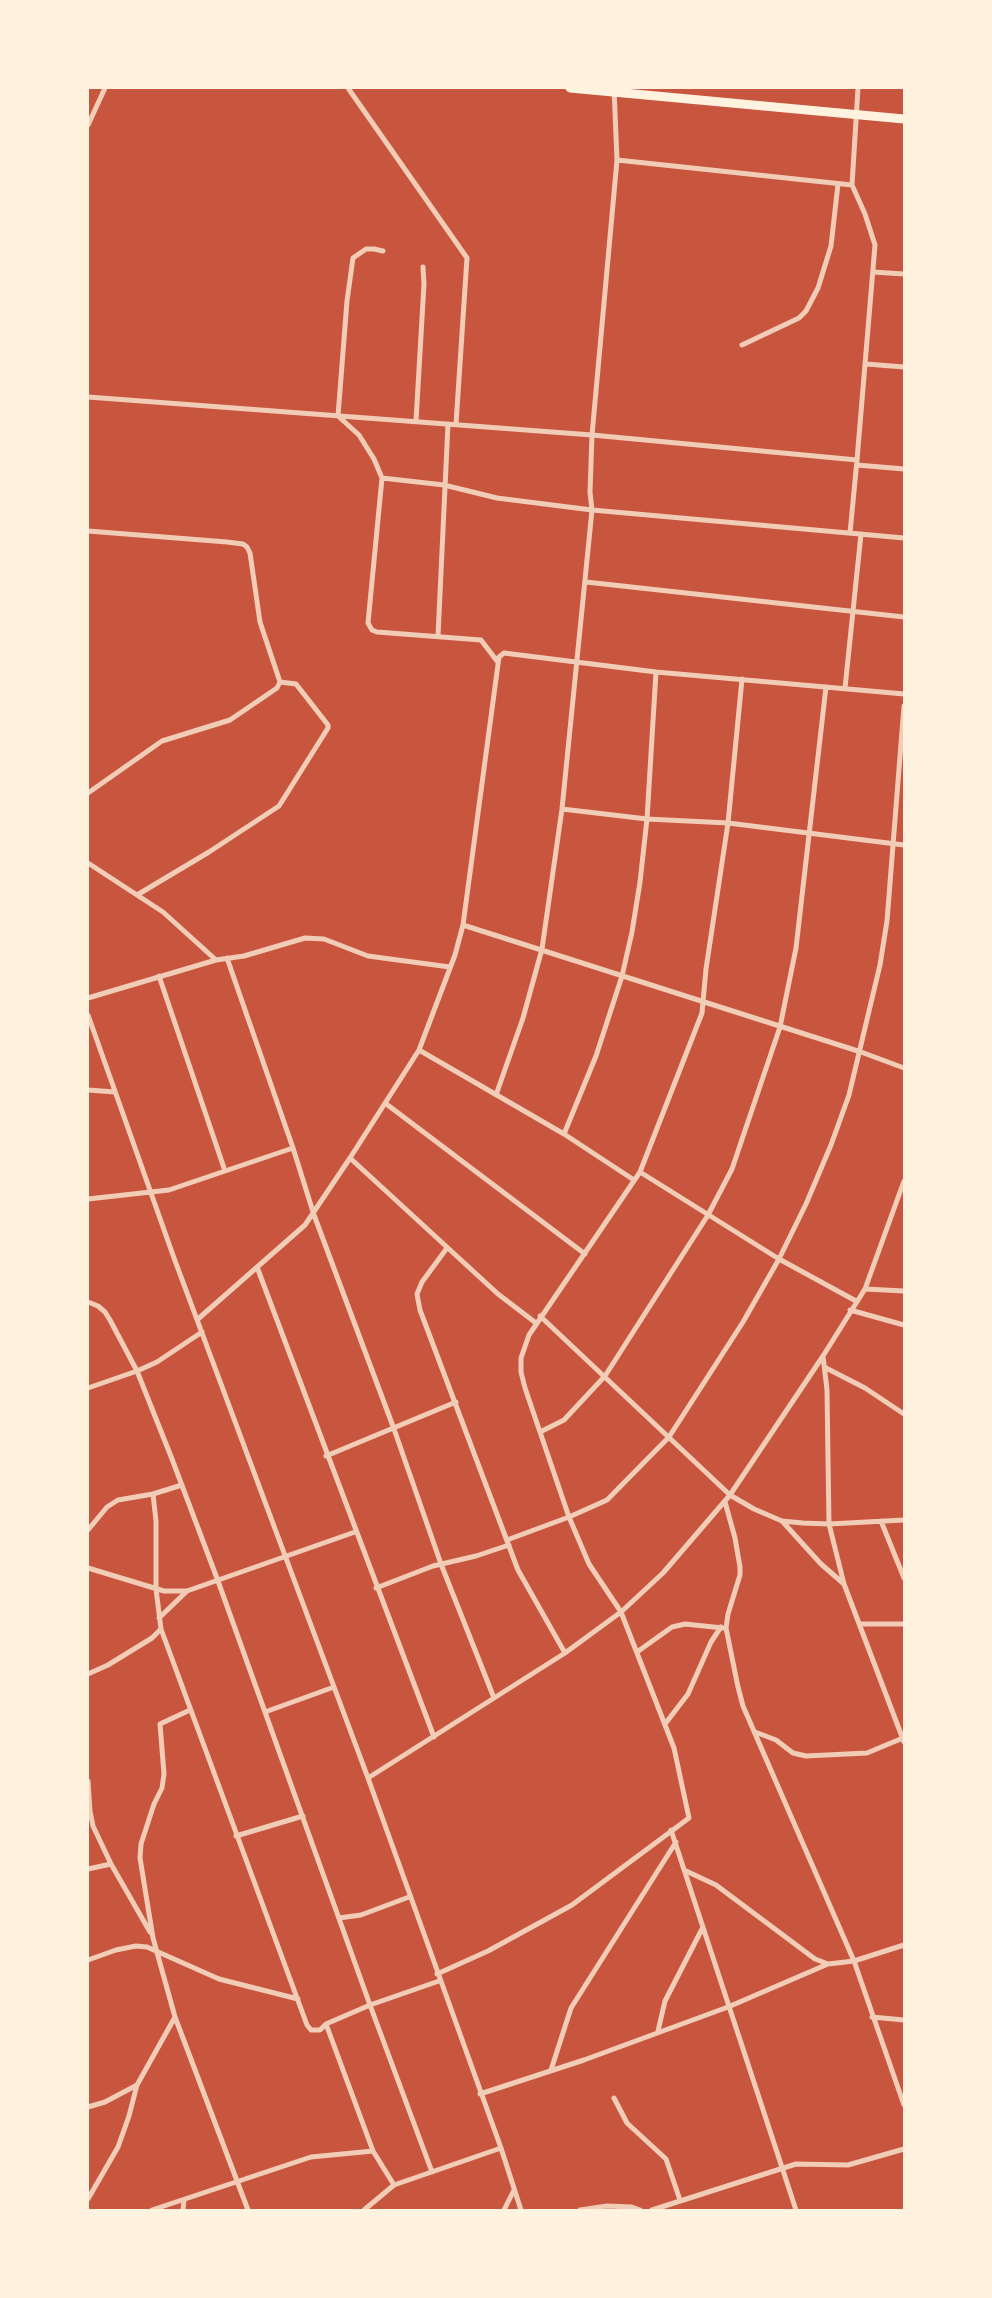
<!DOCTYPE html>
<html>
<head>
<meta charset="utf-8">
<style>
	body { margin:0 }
	#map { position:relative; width:992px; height:2298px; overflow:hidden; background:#c8553d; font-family:"Public Sans",sans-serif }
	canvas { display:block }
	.frame { position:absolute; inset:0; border:89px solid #fff3e0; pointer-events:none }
</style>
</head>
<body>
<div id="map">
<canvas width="992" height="2298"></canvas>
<div class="frame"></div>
</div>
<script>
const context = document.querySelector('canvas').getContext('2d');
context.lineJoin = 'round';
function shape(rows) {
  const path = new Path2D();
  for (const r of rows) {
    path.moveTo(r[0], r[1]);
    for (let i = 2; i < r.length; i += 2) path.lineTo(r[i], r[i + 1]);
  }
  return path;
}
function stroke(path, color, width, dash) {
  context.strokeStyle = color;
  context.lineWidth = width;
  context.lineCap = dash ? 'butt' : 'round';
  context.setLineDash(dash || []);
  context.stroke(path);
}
stroke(shape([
	[348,88,467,258,456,424],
	[88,125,105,88],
	[617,160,852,185],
	[383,251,374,249,366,249,353,258,347,301,338,416,359,435,374,459,382,478,368,623,372,630,377,632,481,640,497,661],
	[873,272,904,274],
	[742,345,799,318,806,311,818,288,831,246,838,184],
	[866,364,904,367],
	[88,397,592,435,857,460,850,533],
	[416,421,424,284,423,267],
	[857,460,875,245,865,214,852,185,858,88],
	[857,465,904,469],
	[382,478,444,485,497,498,592,510,904,538],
	[88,531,227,542,243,544,247,547,250,553,260,622,280,682],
	[586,582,904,617],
	[438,636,448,424],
	[845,688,861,534],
	[88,793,162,741,230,720,277,688,280,682,296,684,328,725,328,728,279,806,209,852,137,895],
	[562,809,647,819,728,823,904,845],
	[88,863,163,912,216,960],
	[463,925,861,1052,904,1068],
	[227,958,293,1148,314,1215,394,1429,441,1564,494,1698],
	[159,976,225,1171],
	[88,998,216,960,244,956,305,938,324,939,368,956,450,967],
	[88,1015,174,1258,368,1778,501,2148,521,2210],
	[419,1050,564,1134,634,1180],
	[88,1090,115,1092],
	[496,1095,523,1018,542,949,562,809,592,510,590,492,592,435,617,160,614,88],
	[385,1103,585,1254],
	[564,1134,596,1056,622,976,632,932,640,882,647,819,656,672],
	[640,1172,779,1259,856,1301],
	[88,1199,169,1190,293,1148],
	[447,1248,422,1282,417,1294,420,1310,518,1570,565,1653],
	[257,1267,434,1737],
	[865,1289,904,1291],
	[88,1302,98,1306,105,1312,110,1320,137,1371,172,1459,218,1581,370,2005,432,2172],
	[850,1310,904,1325],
	[540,1316,730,1495,754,1509,782,1521,803,1523,829,1524,904,1520],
	[198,1319,305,1225,350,1158],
	[536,1323,498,1294,350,1158,419,1050,455,955,463,925,499,657,504,653,656,672,904,694],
	[823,1356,827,1390,829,1524,844,1584,904,1742],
	[826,1368,865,1388,904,1414],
	[88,1388,137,1371,157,1362,202,1332],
	[540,1432,564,1420,605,1376,708,1215,732,1169,780,1027,796,948,826,687],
	[326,1456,456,1402],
	[725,1502,735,1538,740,1567,740,1575,728,1614,726,1628,738,1687,743,1706,854,1961,904,2105],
	[782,1521,821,1564,844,1584],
	[881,1521,904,1578],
	[88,1530,107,1507,118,1500,153,1494,182,1485],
	[507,1540,569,1517,607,1500,669,1437,743,1322,779,1259,806,1204,831,1145,849,1095,880,965,887,921,904,706],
	[88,1568,164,1591,187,1591,355,1532],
	[376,1588,433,1566,476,1556,509,1545],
	[159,1618,187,1591],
	[860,1624,904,1624],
	[161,1629,307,2025,311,2030,320,2030,326,2024,370,2005,439,1981],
	[637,1652,672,1627,685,1624,723,1628],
	[88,1674,108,1665,152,1638,161,1629,156,1589,156,1521,153,1494],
	[190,1710,160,1724,164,1774,162,1788,154,1804,141,1844,140,1858,153,1938,175,2017,248,2210],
	[265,1712,334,1687],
	[665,1724,688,1694,711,1642,721,1627],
	[755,1732,776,1740,793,1753,806,1756,867,1753,903,1738],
	[368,1778,565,1653,621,1612,663,1573,730,1495,823,1356,865,1289,904,1181],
	[88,1781,90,1811,93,1826,111,1864,150,1932],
	[671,1830,796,2210],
	[236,1836,303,1816],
	[88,1869,111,1864],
	[686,1871,716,1885,815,1959,828,1964],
	[339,1918,361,1915,409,1897],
	[88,1960,116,1950,136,1946,147,1947,219,1979,298,1999],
	[437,1974,488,1951,572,1905,689,1818,674,1748,621,1612,589,1564,569,1517,525,1388,521,1372,521,1358,529,1335,640,1172,702,1013,706,969,728,823,742,679],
	[872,2017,904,2020],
	[326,2024,373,2151,394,2185],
	[658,2031,665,2001,702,1929],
	[551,2070,571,2008,676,1842],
	[480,2094,584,2060,728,2007,828,1964,854,1961,904,1945],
	[614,2098,627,2123,666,2159,680,2200],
	[88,2107,105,2102,137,2085],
	[88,2199,118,2147,129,2116,137,2085,175,2017],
	[152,2210,311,2157,373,2151],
	[183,2210,184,2200],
	[364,2210,394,2185,501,2148],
	[504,2210,514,2190],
	[580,2210,607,2206,632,2207,640,2210],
	[652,2210,796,2164,848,2165,904,2149]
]), '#f1ccb7', 5);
stroke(shape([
	[570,88,904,119]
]), '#fff3e0', 9);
</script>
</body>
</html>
